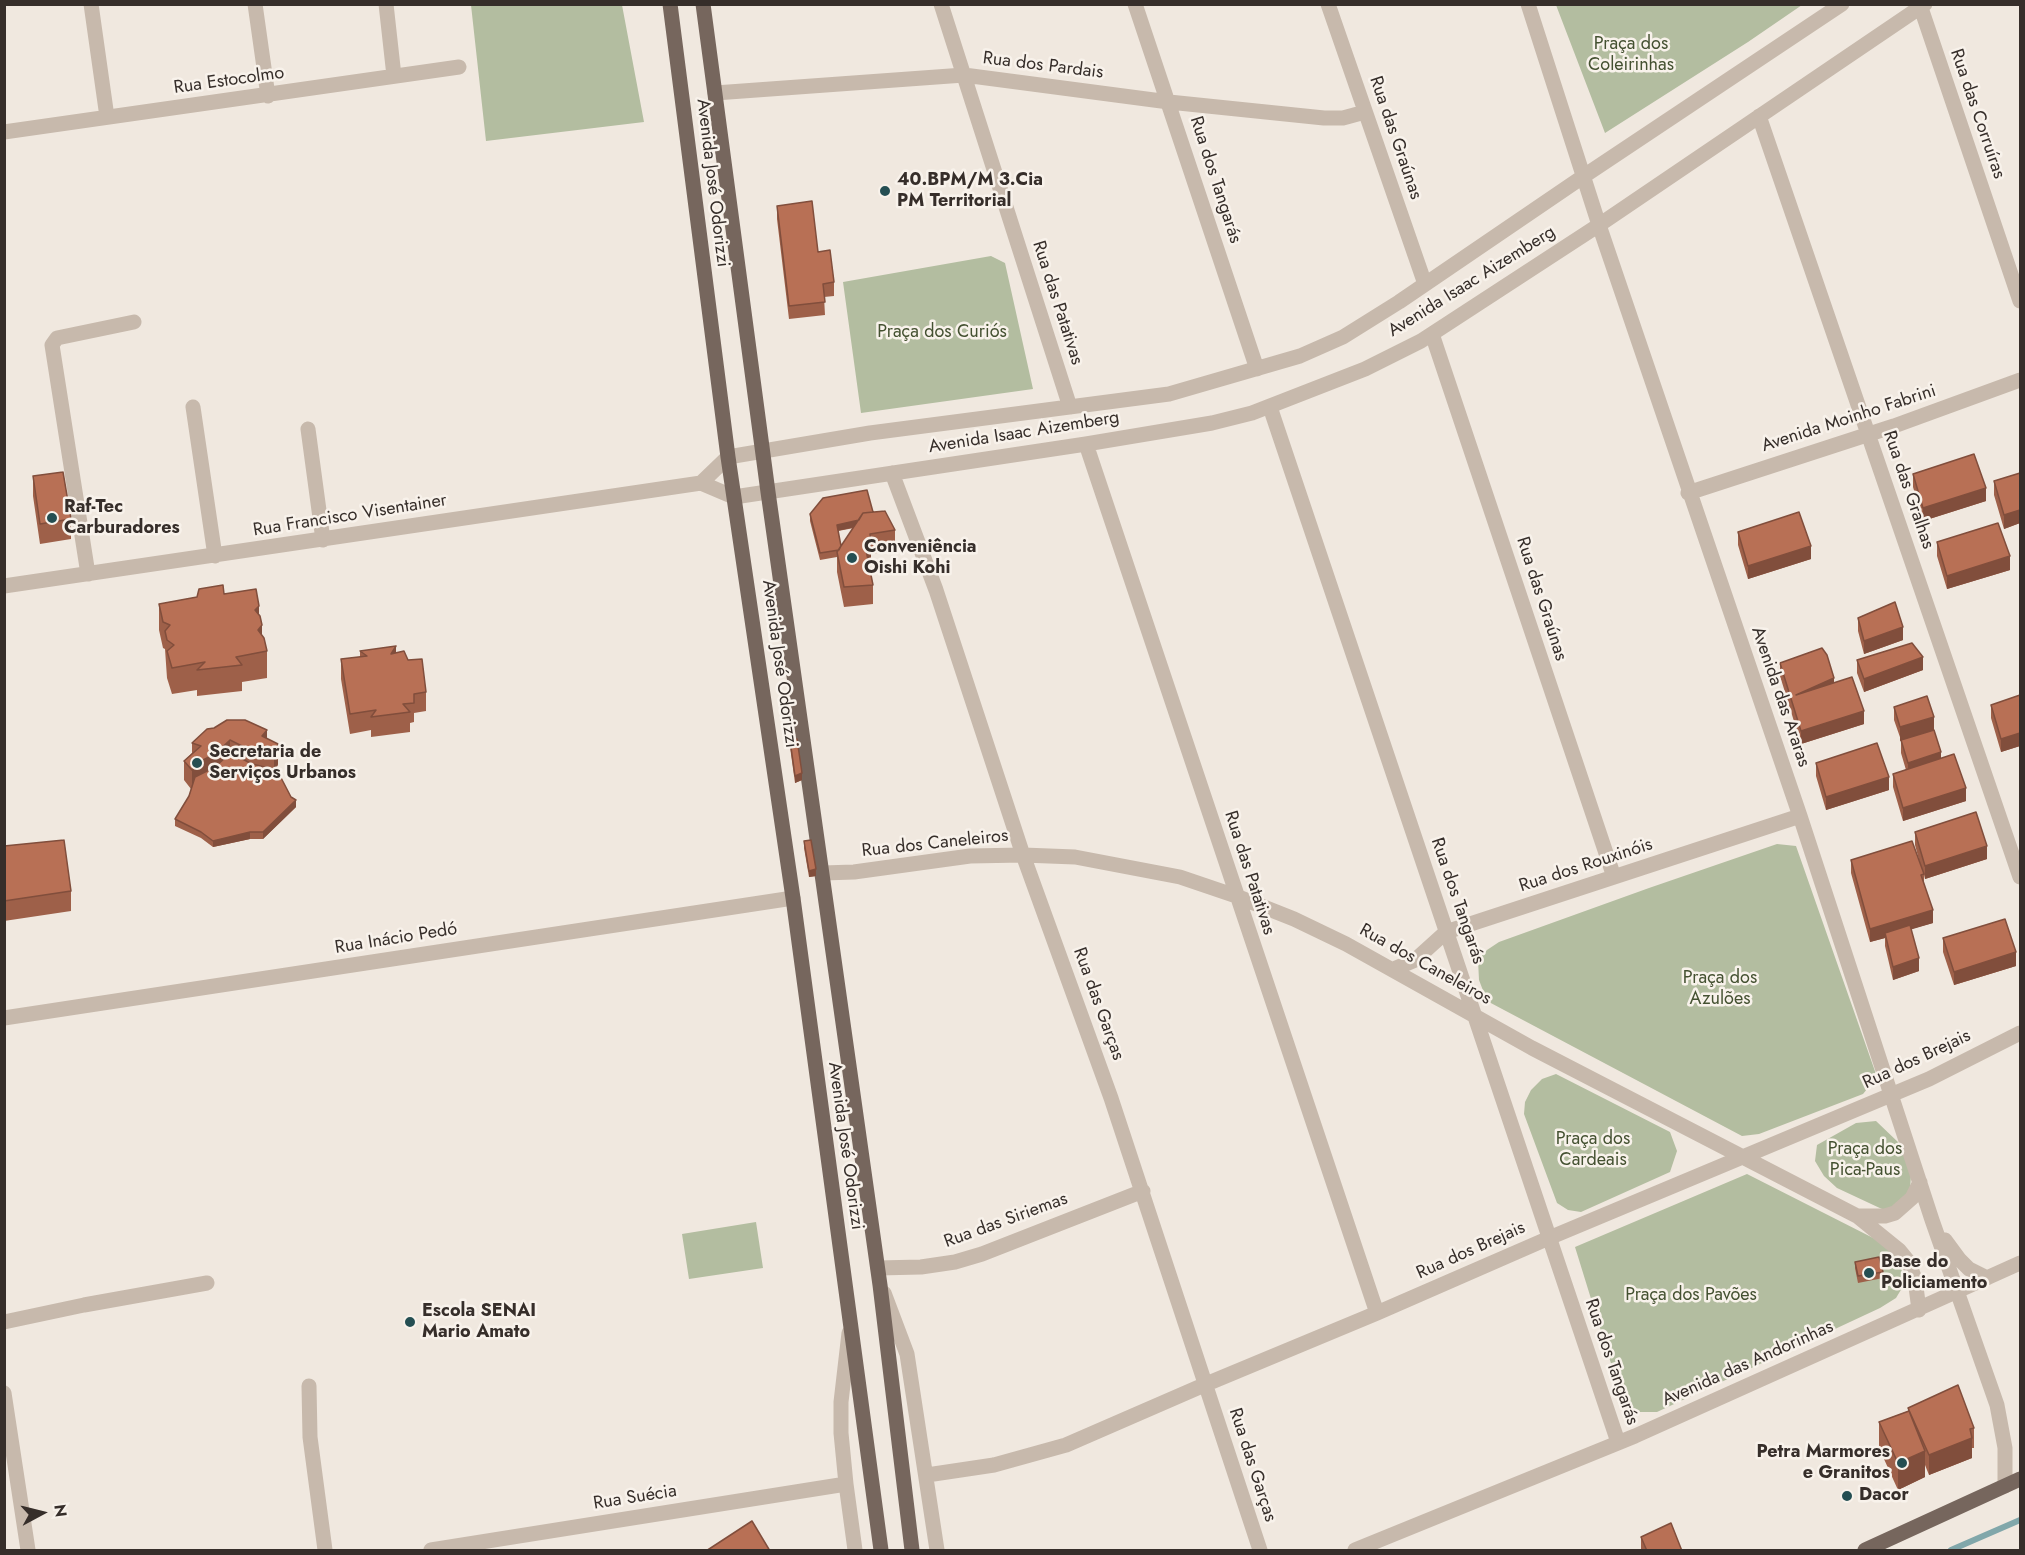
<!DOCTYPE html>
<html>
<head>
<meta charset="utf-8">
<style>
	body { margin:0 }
	#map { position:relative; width:2025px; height:1555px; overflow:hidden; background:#f0e8df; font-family:Jost,sans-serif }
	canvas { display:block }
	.frame { position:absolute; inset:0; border:6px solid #362e2a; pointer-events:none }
	.north { position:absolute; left:12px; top:1483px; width:60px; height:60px; -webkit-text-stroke:4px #f8f2eb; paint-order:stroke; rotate:83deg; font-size:16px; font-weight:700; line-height:24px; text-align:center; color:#362e2a }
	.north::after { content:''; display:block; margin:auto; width:21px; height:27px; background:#362e2a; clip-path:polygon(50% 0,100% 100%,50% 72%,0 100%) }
</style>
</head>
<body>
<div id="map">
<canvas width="2025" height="1555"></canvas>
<div class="frame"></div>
<div class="north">N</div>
</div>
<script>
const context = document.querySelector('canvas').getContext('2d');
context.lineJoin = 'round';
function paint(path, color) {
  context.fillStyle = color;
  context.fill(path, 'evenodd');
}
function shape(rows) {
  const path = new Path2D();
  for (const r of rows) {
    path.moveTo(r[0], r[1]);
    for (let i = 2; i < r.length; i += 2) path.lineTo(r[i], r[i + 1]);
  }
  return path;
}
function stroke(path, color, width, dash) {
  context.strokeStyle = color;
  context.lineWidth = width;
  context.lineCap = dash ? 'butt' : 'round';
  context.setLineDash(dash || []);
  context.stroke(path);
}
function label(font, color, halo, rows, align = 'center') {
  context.font = font + ' Jost,sans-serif';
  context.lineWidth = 5;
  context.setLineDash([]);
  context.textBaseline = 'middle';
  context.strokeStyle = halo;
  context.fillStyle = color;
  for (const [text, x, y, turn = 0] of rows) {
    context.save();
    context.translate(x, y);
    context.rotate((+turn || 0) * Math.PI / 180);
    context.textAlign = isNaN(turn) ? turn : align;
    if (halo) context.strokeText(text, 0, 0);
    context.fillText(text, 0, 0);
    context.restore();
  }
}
paint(shape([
	[471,5,622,5,644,122,486,141],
	[1556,5,1802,5,1748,42,1605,133],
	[991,256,1005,263,1033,389,861,413,843,282],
	[1777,844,1796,846,1877,1077,1863,1094,1759,1134,1742,1136,1487,1001,1479,980,1478,960,1487,950,1499,942,1649,888],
	[1556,1074,1670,1132,1677,1151,1670,1172,1581,1212,1568,1210,1557,1203,1524,1114,1525,1102,1531,1090,1542,1079],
	[1876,1121,1899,1143,1911,1174,1910,1191,1899,1204,1884,1210,1837,1188,1824,1176,1815,1161,1817,1145,1856,1123],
	[1747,1174,1887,1245,1898,1257,1905,1283,1896,1298,1880,1308,1657,1412,1636,1412,1627,1406,1622,1399,1575,1247],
	[756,1222,763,1268,689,1279,682,1234]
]), '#b3bda0');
stroke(shape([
	[1951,1550,2020,1520]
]), '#81a7aa', 6);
stroke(shape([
	[91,4,107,117],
	[255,4,268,96],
	[386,4,394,76],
	[941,4,1070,407],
	[1135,4,1257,369],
	[1328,4,1425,284],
	[1528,4,1599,225,1800,816,1932,1220,1997,1405,2005,1448,2005,1486],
	[1921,8,2020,301],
	[715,93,964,75,1169,102,1324,118,1343,118,1365,112],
	[1759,116,2020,877],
	[4,132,459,67],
	[1432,334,1614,877],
	[193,407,215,556],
	[1270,407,1618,1442],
	[308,429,323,540],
	[1086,444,1377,1313],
	[892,473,936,590,1023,855,1111,1098,1260,1550],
	[701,483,728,457,870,433,1169,394,1300,356,1343,337,1399,302,1584,176,1842,4],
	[1688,493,1894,426,2020,380],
	[88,574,52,345,57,338,134,322],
	[4,586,701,483,734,497,1086,444,1212,423,1252,413,1365,369,1421,341,1599,225,1925,4],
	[823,873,854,872,970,856,1023,855,1075,857,1180,877,1236,896,1294,919,1346,944,1532,1048,1857,1216,1899,1250,1908,1261,1915,1279,1919,1310],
	[1394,969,1415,960,1446,932,1800,816],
	[4,1018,793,898],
	[1857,1216,1885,1216,1895,1213,1912,1198,1920,1182],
	[1945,1240,1959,1259,1969,1269,1987,1278],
	[878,1268,921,1267,955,1262,982,1254,1143,1191],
	[884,1293,907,1354,937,1550],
	[4,1322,84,1305,207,1283],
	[849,1333,841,1402,841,1433,846,1484,855,1550],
	[309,1386,310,1437,325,1550],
	[4,1393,28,1550],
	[927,1475,994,1465,1066,1445,1204,1385,1377,1313,1549,1238,1929,1079,2020,1033],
	[431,1550,846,1484],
	[1355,1550,1635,1436,2020,1263]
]), '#c7b9ac', 15);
stroke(shape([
	[670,4,728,457,793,898,881,1550],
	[703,4,768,492,880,1285,912,1550],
	[1865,1550,2020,1479]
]), '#76665d', 15);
paint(shape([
	[777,206,818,252,834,282,834,296,824,297,825,315,789,319,777,219],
	[2020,473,2020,523,2004,529,1994,495,1994,481],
	[1913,474,1986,501,1923,521,1913,487],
	[33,476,71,519,71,539,40,544,33,496],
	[873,512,895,530,895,550,871,554,871,563,869,564,873,585,873,604,844,607,837,572,837,557,820,560,810,521,810,514],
	[854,528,841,546,838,531],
	[1738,532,1811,559,1748,579,1738,545],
	[1937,542,2010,570,1947,589,1937,556],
	[224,594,259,615,262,635,267,651,267,678,242,682,242,691,197,696,197,690,172,694,167,678,165,649,163,648,159,630,159,604],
	[1858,618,1903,640,1864,654,1858,631],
	[360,651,396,653,408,660,426,692,426,711,414,713,414,722,410,723,410,732,371,737,371,730,350,734,341,679,341,659,360,657],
	[1857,660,1923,670,1864,692,1857,673],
	[1780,663,1834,683,1864,724,1801,744,1780,676],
	[2020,695,2020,746,2001,752,1991,718,1991,705],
	[1894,707,1934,730,1941,759,1966,801,1903,821,1893,787,1893,774,1906,770,1901,753,1901,740,1894,720],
	[214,728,267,738,278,764,276,770,296,807,263,839,250,839,213,847,201,838,175,826,175,819,189,796,191,789,184,780,184,761,192,753,192,743],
	[790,740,802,780,795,783,790,747],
	[1816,763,1889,790,1826,810,1816,776],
	[1915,832,1987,859,1925,879,1924,875,1924,883,1933,923,1911,929,1919,971,1893,980,1885,946,1885,938,1870,942,1851,873,1851,860,1922,871,1915,845],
	[804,841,816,876,809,877,804,848],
	[4,846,71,891,71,911,4,921],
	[1943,938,2016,966,1954,985,1943,952],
	[1855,1262,1883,1272,1883,1278,1858,1283,1855,1268],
	[1908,1408,1974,1428,1974,1448,1972,1448,1972,1458,1929,1475,1925,1465,1925,1477,1898,1490,1879,1448,1879,1422,1908,1411],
	[1641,1537,1682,1551,1641,1551]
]), '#9e6049');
paint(shape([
	[1986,488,1986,501,1923,521,1923,508],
	[2020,510,2020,523,2004,529,2004,515],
	[874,516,874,523,837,531,837,525],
	[871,543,871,563,865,565,865,545],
	[1811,546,1811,559,1748,579,1748,566],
	[2010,556,2010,570,1947,589,1947,576],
	[259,606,259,628,262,625,262,651,255,610],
	[1903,627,1903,640,1864,654,1864,641],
	[396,646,396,665,391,654],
	[1923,657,1923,670,1864,692,1864,679],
	[1834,678,1834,691,1796,695],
	[1864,711,1864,724,1801,744,1801,731],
	[1934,717,1934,730,1900,741,1900,727],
	[267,730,267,750,262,736],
	[2020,733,2020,746,2001,752,2001,739],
	[230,740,230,760,192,790,192,770,195,764],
	[278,744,278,764,274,774,274,754],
	[1941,752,1941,766,1908,776,1908,763],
	[802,773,802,780,795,783,795,776],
	[1889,777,1889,790,1826,810,1826,797],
	[1966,788,1966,801,1903,821,1903,808],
	[296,800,296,807,263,839,263,832],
	[250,832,250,839,213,847,213,841],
	[1987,846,1987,859,1925,879,1925,866],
	[816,869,816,876,809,877,809,871],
	[1933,910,1933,923,1886,937,1885,933,1885,938,1870,942,1870,929],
	[2016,952,2016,966,1954,985,1954,972],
	[1919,958,1919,971,1893,980,1893,967],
	[1972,1438,1972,1458,1929,1475,1929,1455],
	[1925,1451,1925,1477,1898,1490,1898,1463]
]), '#814e3c');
const building = shape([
	[812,201,818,252,830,250,834,282,823,284,825,302,789,306,777,206,812,201],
	[1974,454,1986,488,1923,508,1913,474,1974,454],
	[63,472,71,519,40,524,33,476,63,472],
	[2020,473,2020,510,2004,515,1994,481,2020,473],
	[867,490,873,512,863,513,859,520,837,525,841,546,839,550,820,553,810,514,823,498,867,490],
	[885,511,895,530,870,534,871,543,865,545,873,585,844,587,837,552,863,513,885,511],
	[1799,512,1811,546,1748,566,1738,532,1799,512],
	[1998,523,2010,556,1947,576,1937,542,1998,523],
	[223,585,224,594,256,589,259,606,255,610,260,616,262,625,258,630,264,638,267,651,236,657,242,665,197,670,205,662,172,668,167,651,174,645,167,640,165,631,170,625,163,622,159,604,197,597,199,589,223,585],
	[1895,602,1903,627,1864,641,1858,618,1895,602],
	[1912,643,1923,657,1864,679,1857,660,1912,643],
	[396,646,391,654,404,651,408,660,422,659,426,692,414,694,414,703,403,704,410,712,371,717,376,710,350,714,341,659,367,656,360,651,396,646],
	[1822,648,1827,655,1834,678,1796,695,1852,677,1864,711,1801,731,1780,663,1822,648],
	[2020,695,2020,733,2001,739,1991,705,2020,695],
	[1927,696,1934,717,1900,727,1894,707,1927,696],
	[227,720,245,720,267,730,262,736,278,744,274,754,252,751,230,740,215,754,195,764,192,770,184,761,201,746,192,743,207,729,214,728,227,720],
	[1934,730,1941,752,1908,763,1901,740,1934,730],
	[797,739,802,773,795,776,790,740,797,739],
	[1877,743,1889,777,1826,797,1816,763,1877,743],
	[233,754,252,764,277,770,291,797,296,800,263,832,250,832,213,841,201,832,175,819,189,796,195,777,215,767,226,757,233,754],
	[1954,754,1966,788,1903,808,1893,774,1954,754],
	[1976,812,1987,846,1925,866,1915,832,1976,812],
	[64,840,71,891,4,901,4,846,64,840],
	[811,840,816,869,809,871,804,841,811,840],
	[1912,841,1924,874,1921,875,1933,910,1870,929,1851,860,1912,841],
	[2005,919,2016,952,1954,972,1943,938,2005,919],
	[1910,925,1919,958,1893,967,1885,933,1910,925],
	[1879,1257,1883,1272,1858,1276,1855,1262,1879,1257],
	[1958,1385,1974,1428,1970,1429,1972,1438,1929,1455,1908,1408,1958,1385],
	[1909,1411,1925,1451,1898,1463,1879,1422,1909,1411],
	[752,1521,770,1551,706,1551,752,1521],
	[1671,1523,1682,1551,1647,1551,1641,1537,1671,1523]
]);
paint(building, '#b87055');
stroke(building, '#814e3c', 1.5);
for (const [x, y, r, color] of [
	[885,191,6,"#244e52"],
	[52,518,6,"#244e52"],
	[852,558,6,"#244e52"],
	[197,763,6,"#244e52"],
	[1869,1273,6,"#244e52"],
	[410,1322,6,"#244e52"],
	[1902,1463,6,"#244e52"],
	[1847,1496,6,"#244e52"]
]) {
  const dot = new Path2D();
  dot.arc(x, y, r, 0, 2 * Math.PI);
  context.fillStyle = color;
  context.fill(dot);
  stroke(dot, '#f8f2eb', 2);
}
label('18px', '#445131', '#f8f2eb', [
	["Praça dos",1631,45],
	["Coleirinhas",1631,66],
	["Praça dos Curiós",942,333],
	["Praça dos",1720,979],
	["Azulões",1720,1000],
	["Praça dos",1593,1140],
	["Cardeais",1593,1161],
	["Praça dos",1865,1150],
	["Pica-Paus",1865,1171],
	["Praça dos Pavões",1691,1296]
]);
label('18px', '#362e2a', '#f8f2eb', [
	["Rua dos Pardais",1043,66,7],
	["Rua Estocolmo",229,81,-8],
	["Rua das Corruíras",1977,114,71],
	["Rua das Graúnas",1395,138,71],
	["Rua dos Tangarás",1215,180,72],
	["Avenida José Odorizzi",712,183,83],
	["Avenida Isaac Aizemberg",1472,282,-32],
	["Rua das Patativas",1057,303,72],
	["Avenida Moinho Fabrini",1849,419,-18],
	["Avenida Isaac Aizemberg",1024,433,-9],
	["Rua das Gralhas",1908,490,71],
	["Rua Francisco Visentainer",350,516,-9],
	["Rua das Graúnas",1541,599,72],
	["Avenida José Odorizzi",779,664,82],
	["Avenida das Araras",1780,697,71],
	["Rua dos Caneleiros",935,844,-6],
	["Rua dos Rouxinóis",1586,866,-18],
	["Rua das Patativas",1249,873,72],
	["Rua dos Tangarás",1457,901,71],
	["Rua Inácio Pedó",396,939,-9],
	["Rua dos Caneleiros",1425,965,29],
	["Rua das Garças",1098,1004,70],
	["Rua dos Brejais",1917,1060,-25],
	["Avenida José Odorizzi",845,1146,82],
	["Rua das Siriemas",1006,1221,-20],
	["Rua dos Brejais",1471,1251,-24],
	["Rua dos Tangarás",1611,1362,71],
	["Avenida das Andorinhas",1748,1364,-24],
	["Rua das Garças",1252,1465,72],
	["Rua Suécia",635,1498,-9]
]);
label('bold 18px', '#362e2a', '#f8f2eb', [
	["40.BPM/M 3.Cia",897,181],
	["PM Territorial",897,202],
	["Raf-Tec",64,508],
	["Carburadores",64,529],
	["Conveniência",864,548],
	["Oishi Kohi",864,569],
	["Secretaria de",209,753],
	["Serviços Urbanos",209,774],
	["Base do",1881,1263],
	["Policiamento",1881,1284],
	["Escola SENAI",422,1312],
	["Mario Amato",422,1333],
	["Petra Marmores",1890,1453,"right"],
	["e Granitos",1890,1474,"right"],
	["Dacor",1859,1496]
], 'left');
</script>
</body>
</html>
